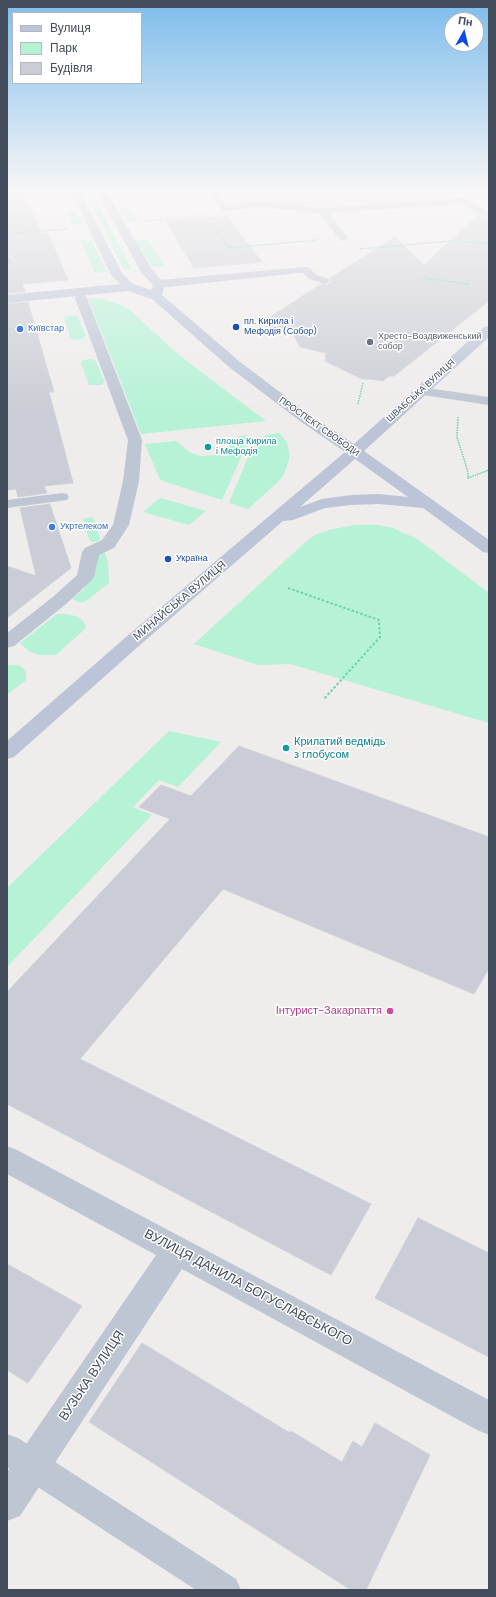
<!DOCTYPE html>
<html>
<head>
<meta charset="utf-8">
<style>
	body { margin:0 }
	#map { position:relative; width:496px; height:1597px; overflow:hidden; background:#efecec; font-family:"DM Sans",sans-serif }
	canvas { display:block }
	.frame { position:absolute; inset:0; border:8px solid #434c5b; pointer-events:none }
	.legend { position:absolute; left:12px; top:12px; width:130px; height:72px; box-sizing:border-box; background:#fff; border:1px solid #b4b7bd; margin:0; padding:5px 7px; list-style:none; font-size:12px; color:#434c5b }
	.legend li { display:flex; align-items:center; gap:8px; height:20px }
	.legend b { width:20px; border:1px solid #b4b7bd }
	.north { position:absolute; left:444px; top:12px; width:40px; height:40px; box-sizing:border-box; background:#fff; border:1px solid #b4b7bd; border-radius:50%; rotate:8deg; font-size:11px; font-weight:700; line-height:16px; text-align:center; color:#434c5b }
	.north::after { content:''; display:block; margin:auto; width:14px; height:18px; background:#0a4aeb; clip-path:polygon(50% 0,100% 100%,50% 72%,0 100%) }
</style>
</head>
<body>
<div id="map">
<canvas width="496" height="1597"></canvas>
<div class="frame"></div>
<ul class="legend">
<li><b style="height:5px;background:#bcc5d7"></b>Вулиця</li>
<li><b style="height:11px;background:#b5f2d6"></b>Парк</li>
<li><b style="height:11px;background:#cacdd5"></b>Будівля</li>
</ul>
<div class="north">Пн</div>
</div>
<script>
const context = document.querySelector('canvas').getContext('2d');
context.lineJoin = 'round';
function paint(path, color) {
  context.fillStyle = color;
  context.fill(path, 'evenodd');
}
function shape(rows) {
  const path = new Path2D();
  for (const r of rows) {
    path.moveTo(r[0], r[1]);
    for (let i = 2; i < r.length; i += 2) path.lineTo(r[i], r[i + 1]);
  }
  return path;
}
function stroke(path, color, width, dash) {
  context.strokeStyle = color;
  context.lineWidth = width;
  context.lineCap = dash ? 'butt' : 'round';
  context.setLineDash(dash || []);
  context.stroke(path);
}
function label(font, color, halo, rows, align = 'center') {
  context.font = font + ' "DM Sans",sans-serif';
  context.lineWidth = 3;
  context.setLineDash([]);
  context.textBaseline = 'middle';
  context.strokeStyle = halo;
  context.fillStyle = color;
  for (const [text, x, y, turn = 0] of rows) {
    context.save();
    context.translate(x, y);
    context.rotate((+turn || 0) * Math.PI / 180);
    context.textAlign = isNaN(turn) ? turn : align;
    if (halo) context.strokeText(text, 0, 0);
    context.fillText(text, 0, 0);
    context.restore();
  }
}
paint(shape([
	[266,190,454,190,446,194,421,199,334,207,331,204,298,206,276,202]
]), '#e0ddde');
paint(shape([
	[84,190,91,190,132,269,124,270],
	[129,207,138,221,127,222,118,208],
	[75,210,82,224,72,225,66,211],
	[91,239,107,272,95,273,80,241],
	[147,239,165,266,152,267,134,240],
	[88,298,101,299,116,303,130,310,179,355,266,421,141,434],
	[69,316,78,316,86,337,78,340,71,339,64,317],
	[92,359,96,361,104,381,102,385,89,385,81,363,84,360],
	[279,433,287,442,289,452,289,460,284,474,278,482,248,509,229,503,251,450,266,435],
	[245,435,250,437,222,500,160,480,145,444,176,441,191,453,201,456,217,455,226,452,230,447,227,440],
	[160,498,206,511,189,525,143,512],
	[92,517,94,519,100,538,99,541,92,542,89,539,83,520,85,518],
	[355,525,377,525,393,528,417,539,489,593,489,723,290,664,258,665,194,644,310,538,317,534,333,529],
	[105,553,108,562,109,583,86,601,81,603,72,599,85,588,95,554],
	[57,614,68,614,78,617,84,622,86,628,56,655,40,655,30,652,20,643],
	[7,665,18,665,24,669,26,674,26,680,7,695],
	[169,731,221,742,178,787,159,780,133,807,152,815,7,967,7,888]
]), '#b5f2d6');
const building = shape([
	[7,190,22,190,42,234,48,233,68,280,22,284,25,292,7,293,7,266,12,265,15,262,13,257,7,254,7,190],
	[478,215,489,221,489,301,394,376,389,376,383,381,371,379,362,379,325,361,326,353,300,347,291,330,258,325,321,284,326,285,331,282,330,278,395,237,424,265,478,215],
	[227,216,262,262,194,268,166,221,227,216],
	[28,302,54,392,49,392,73,483,44,486,47,493,18,497,16,489,7,490,7,304,28,302],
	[50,504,71,568,7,618,7,566,36,576,20,508,50,504],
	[239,746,489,837,489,968,474,994,223,889,80,1059,371,1204,331,1275,7,1104,7,992,170,819,139,807,161,785,191,796,239,746],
	[418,1218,489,1253,489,1357,375,1298,418,1218],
	[7,1264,82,1306,28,1383,7,1370,7,1264],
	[142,1343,290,1433,291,1431,342,1462,353,1441,362,1447,375,1423,430,1455,366,1590,351,1590,89,1422,142,1343]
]);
paint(building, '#cacdd5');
stroke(building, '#cfd1d9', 1);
stroke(shape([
	[145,221,204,216],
	[210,223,229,248,318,240],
	[16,233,68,229],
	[360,249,451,241,489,243],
	[423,278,469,284],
	[358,404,363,383],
	[458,417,457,437,468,472,468,478,489,470]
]), '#6bd2af', 1.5, [1.5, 1]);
stroke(shape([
	[288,588,379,620,380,637,324,699]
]), '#6bd2af', 2, [2.5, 2]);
paint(shape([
	[206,190,215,190,227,205,262,201,322,208,461,198,470,200,489,213,489,220,461,204,328,213,348,238,343,241,340,240,319,213,262,207,225,211,222,210,206,190],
	[7,255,12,258,14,262,12,264,7,265,7,255],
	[305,267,309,268,317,275,329,279,330,281,325,284,309,279,300,270,305,267],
	[62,493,67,494,69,497,67,500,7,508,7,500,62,493],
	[7,1434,18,1438,236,1579,241,1590,196,1590,7,1467,7,1434]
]), '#bec6d3');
paint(shape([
	[305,267,309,268,311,270,309,272,159,288,155,287,153,284,155,281,159,280,305,267],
	[81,294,85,295,87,298,142,440,139,481,129,525,114,548,99,555,94,577,91,581,66,604,14,646,7,648,7,633,54,596,77,575,82,552,85,548,102,540,113,525,123,481,128,440,75,298,77,295,81,294],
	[421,387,489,397,489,405,416,394,414,391,416,388,421,387],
	[7,1146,17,1150,489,1400,489,1435,477,1430,182,1269,20,1516,7,1521,7,1472,156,1255,7,1174,7,1146]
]), '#bec6d3');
paint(shape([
	[70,190,80,190,122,273,133,284,151,290,153,285,141,272,96,190,106,190,152,270,165,284,162,295,239,361,310,415,354,444,484,327,489,326,489,337,364,451,489,540,489,553,483,552,423,508,379,504,351,505,325,508,293,520,283,521,140,645,14,757,7,759,7,741,126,637,345,452,300,421,229,367,152,299,128,291,7,303,7,295,120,284,111,275,70,190],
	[355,459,408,497,379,494,351,495,322,499,300,507,355,459]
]), '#bcc5d7');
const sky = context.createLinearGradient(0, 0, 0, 414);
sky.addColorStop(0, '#7dbcec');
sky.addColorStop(0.46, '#f8f6f6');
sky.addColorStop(1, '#f8f6f600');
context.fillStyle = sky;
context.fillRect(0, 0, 496, 414);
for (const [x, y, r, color] of [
	[236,327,4,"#1a4fb4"],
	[20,329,4,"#3f7fe0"],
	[370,342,4,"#6b7280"],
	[208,447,4,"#0f9aa8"],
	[52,527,4,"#3f7fe0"],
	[168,559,4,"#1a4fb4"],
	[286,748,4,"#0f9aa8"],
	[390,1011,4,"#d1479c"]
]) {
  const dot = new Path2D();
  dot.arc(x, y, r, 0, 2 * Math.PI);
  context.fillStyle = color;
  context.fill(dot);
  stroke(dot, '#fff', 1.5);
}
label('9px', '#164399', '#fff', [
	["пл. Кирила і",244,322],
	["Мефодія (Собор)",244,332],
	["Україна",176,559]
], 'left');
label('9px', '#366cbe', '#fff', [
	["Київстар",28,329],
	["Укртелеком",60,527]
], 'left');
label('9px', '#5b616d', '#fff', [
	["Хресто-Воздвиженський",378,337],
	["собор",378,347]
], 'left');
label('9px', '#434c5b', '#fff', [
	["ШВАБСЬКА ВУЛИЦЯ",421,391,-42],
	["ПРОСПЕКТ СВОБОДИ",319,427,35]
]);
label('9px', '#0d838f', '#fff', [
	["площа Кирила",216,442],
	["і Мефодія",216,452]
], 'left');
label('11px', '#434c5b', '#fff', [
	["МИНАЙСЬКА ВУЛИЦЯ",180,601,-40]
]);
label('11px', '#0d838f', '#fff', [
	["Крилатий ведмідь",294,742],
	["з глобусом",294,755]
], 'left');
label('11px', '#b23c85', '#fff', [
	["Інтурист-Закарпаття",382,1011]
], 'right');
label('13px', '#434c5b', '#fff', [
	["ВУЛИЦЯ ДАНИЛА БОГУСЛАВСЬКОГО",248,1288,28],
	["ВУЗЬКА ВУЛИЦЯ",92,1376,-56]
]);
</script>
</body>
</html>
